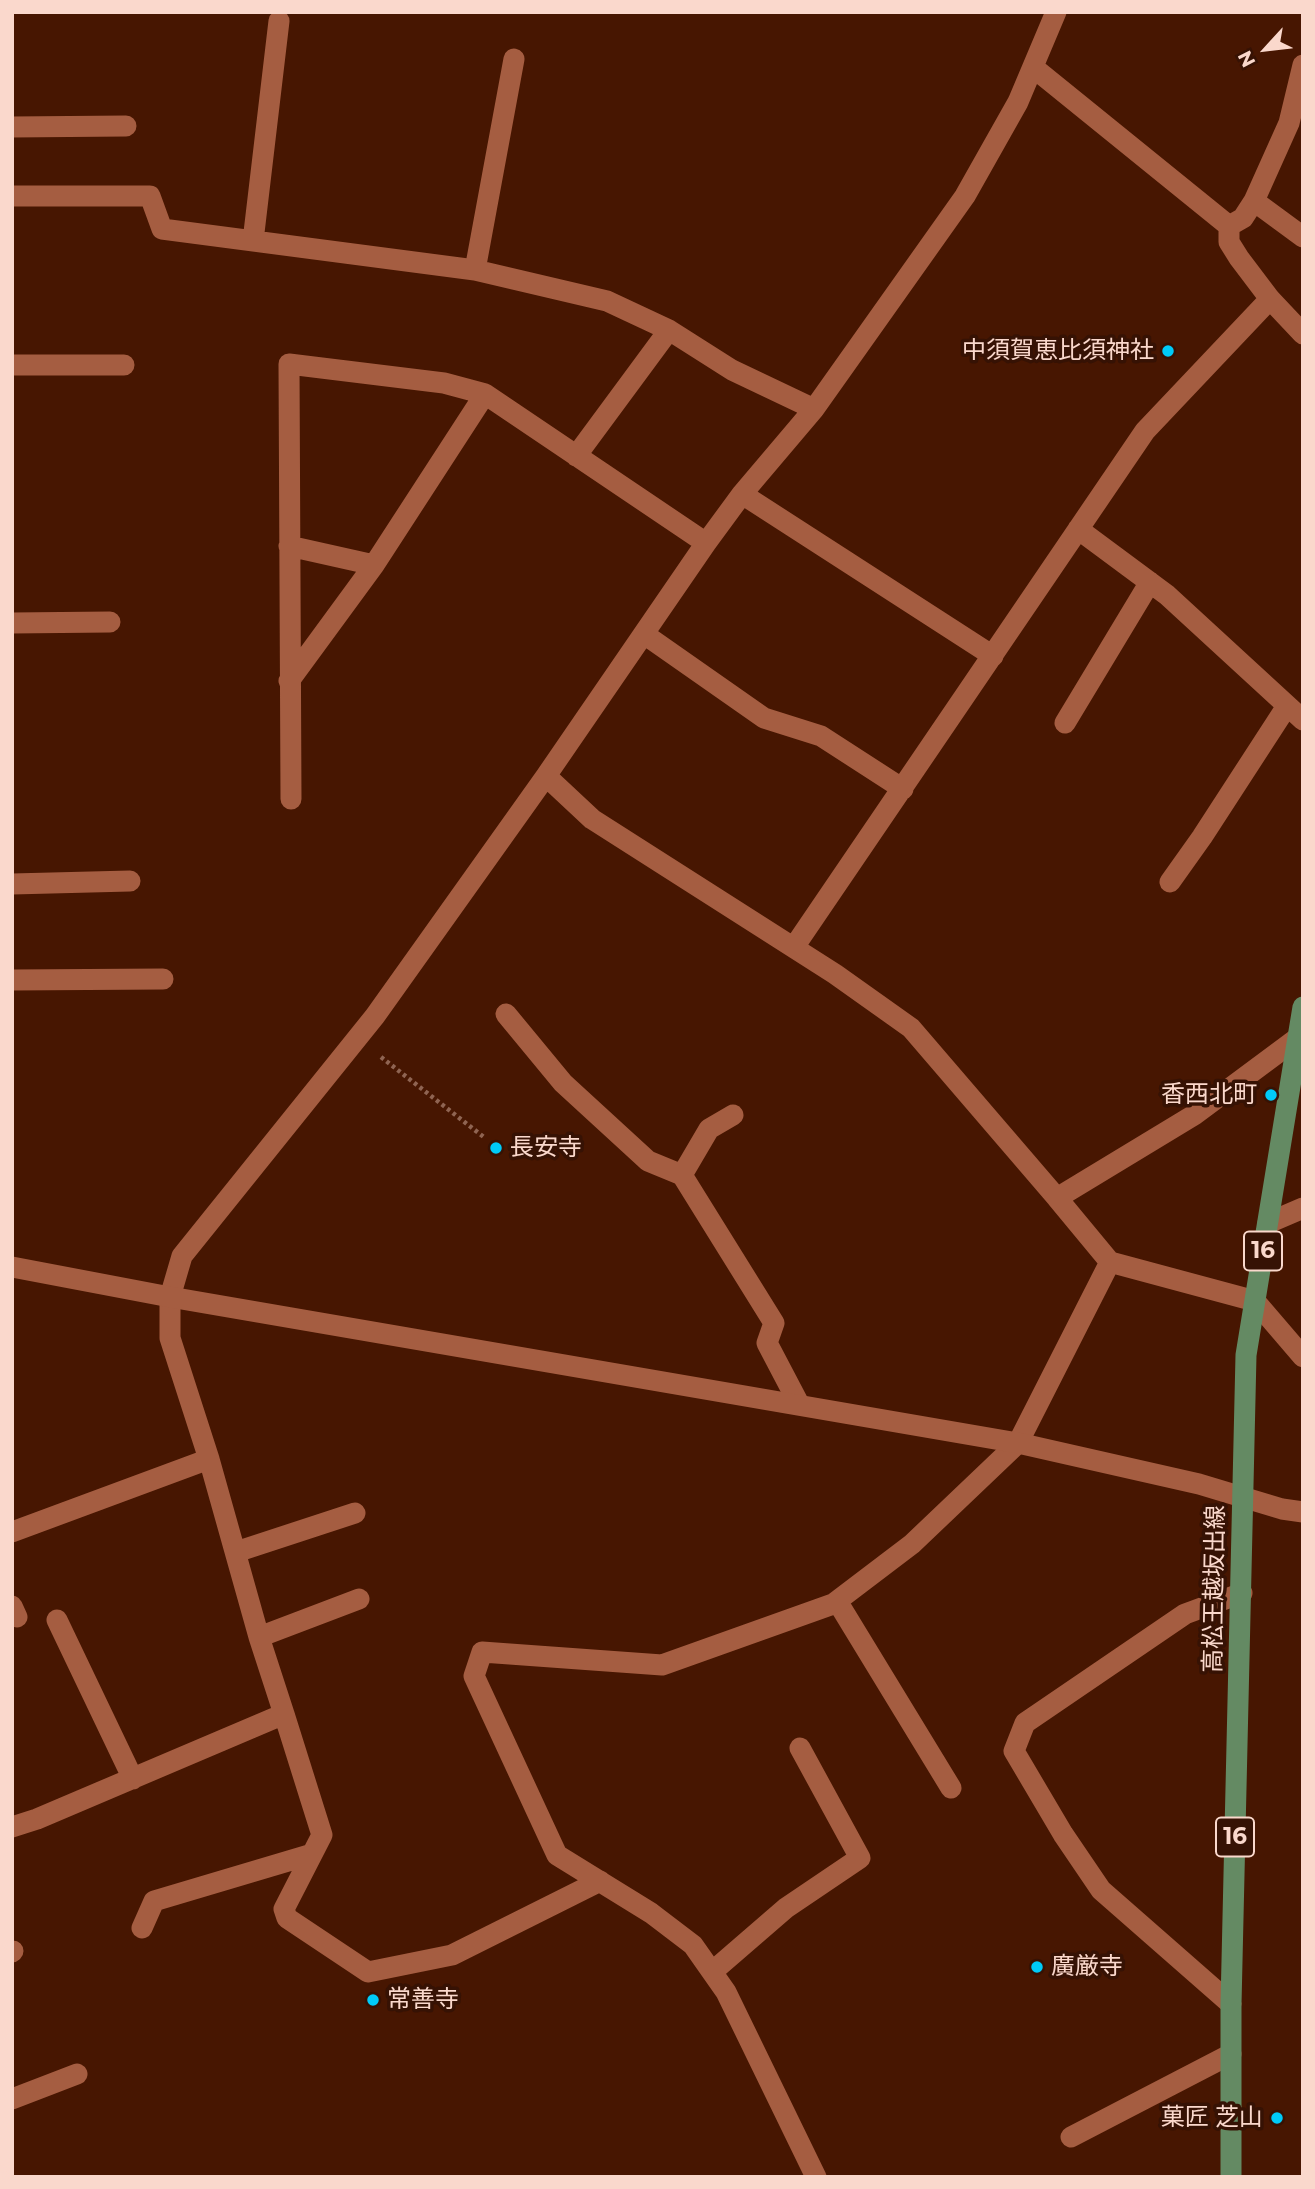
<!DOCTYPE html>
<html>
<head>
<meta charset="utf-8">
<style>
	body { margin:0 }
	#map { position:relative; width:1315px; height:2189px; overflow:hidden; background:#471601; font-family:Montserrat,sans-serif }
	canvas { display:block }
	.frame { position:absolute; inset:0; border:14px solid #fad8cc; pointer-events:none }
	.north { position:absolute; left:1231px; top:14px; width:70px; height:70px; -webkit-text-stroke:5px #361204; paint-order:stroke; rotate:243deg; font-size:19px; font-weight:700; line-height:28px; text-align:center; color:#fad8cc }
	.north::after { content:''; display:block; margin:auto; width:24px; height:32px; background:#fad8cc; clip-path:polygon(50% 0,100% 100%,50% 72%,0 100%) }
</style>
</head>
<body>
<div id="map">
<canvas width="1315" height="2189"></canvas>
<div class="frame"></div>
<div class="north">N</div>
</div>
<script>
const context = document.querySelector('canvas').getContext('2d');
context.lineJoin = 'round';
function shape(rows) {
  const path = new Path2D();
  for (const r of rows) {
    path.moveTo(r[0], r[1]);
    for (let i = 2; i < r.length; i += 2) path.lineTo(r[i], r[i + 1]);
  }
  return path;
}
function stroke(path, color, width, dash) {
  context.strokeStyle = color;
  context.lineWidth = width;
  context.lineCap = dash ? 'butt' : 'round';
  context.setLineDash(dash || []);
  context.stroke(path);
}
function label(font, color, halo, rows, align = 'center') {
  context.font = font + ' Montserrat,"Noto Sans JP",sans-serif';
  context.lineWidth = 7;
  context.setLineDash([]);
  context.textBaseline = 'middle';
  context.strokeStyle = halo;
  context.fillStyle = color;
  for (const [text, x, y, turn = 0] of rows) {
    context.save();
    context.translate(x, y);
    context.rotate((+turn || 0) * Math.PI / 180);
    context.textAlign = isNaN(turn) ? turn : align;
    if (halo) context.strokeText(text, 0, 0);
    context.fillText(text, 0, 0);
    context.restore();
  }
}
stroke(shape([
	[381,1057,485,1138]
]), '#8f6452', 4.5, [3.5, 3.5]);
stroke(shape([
	[1034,68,1229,226,1243,218,1254,201,1289,123,1303,65],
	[12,127,126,126],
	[12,196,150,196,162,229,475,270,607,301,669,330,732,370,814,409],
	[1254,201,1303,237],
	[1229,226,1229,242,1239,258,1270,299,1303,334],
	[253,241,279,21],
	[475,270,514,59],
	[12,365,124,365],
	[576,456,669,330],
	[742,494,993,656],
	[1078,529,1167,595,1303,720],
	[289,546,374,565],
	[12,623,110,622],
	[644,634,764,718,821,736,903,789],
	[289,681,374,565,485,394,706,543],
	[1065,723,1150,582],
	[546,776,592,819,835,974,911,1028,1057,1198,1194,1115,1303,1034],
	[291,799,289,364,444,383,485,394],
	[1170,882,1202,837,1287,706],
	[12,884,130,881],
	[794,947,1145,431,1270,299],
	[12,980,163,979],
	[506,1014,563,1083,648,1161,682,1175],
	[733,1115,709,1129,682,1175,774,1323,767,1343,799,1404],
	[1268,1223,1303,1208],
	[1110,1262,1255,1301,1303,1357],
	[12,1532,209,1459],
	[236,1552,355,1513],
	[837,1601,951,1788],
	[12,1606,17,1617],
	[57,1620,133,1779],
	[259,1637,359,1599],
	[284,1714,322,1835,284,1909,287,1918,368,1972,452,1955,600,1881],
	[12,1827,37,1819,284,1714,259,1637,209,1459,170,1338,170,1297,182,1256,375,1016,546,776,706,543,742,494,814,409,965,196,1018,102,1056,12],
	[142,1928,154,1901,312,1854],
	[12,1952,13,1951],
	[712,1972,786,1908,860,1858,800,1748],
	[1231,2004,1101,1890,1063,1834,1014,1751,1025,1723,1185,1614,1242,1593],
	[12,2099,77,2074],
	[1071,2137,1231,2054],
	[816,2177,726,1992,693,1945,651,1913,557,1855,474,1676,482,1652,662,1665,833,1604,912,1544,1018,1443,1110,1262,1057,1198]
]), '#a55d41', 21);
stroke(shape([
	[12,1267,170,1297,1018,1443,1199,1484,1282,1509,1303,1512]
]), '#a55d41', 21);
stroke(shape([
	[1231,2177,1231,2004,1246,1355,1303,1007]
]), '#648a63', 21);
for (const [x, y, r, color] of [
	[1168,351,7,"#00cbf8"],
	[1271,1095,7,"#00cbf8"],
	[496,1148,7,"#00cbf8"],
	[1037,1967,7,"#00cbf8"],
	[373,2000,7,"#00cbf8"],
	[1277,2118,7,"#00cbf8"]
]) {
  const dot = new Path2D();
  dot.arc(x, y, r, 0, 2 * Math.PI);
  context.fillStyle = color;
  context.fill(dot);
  stroke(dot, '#361204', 2.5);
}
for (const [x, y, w] of [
	[1263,1251,38],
	[1235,1837,38]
]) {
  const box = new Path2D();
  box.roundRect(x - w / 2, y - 19.5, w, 39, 5);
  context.fillStyle = '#361204';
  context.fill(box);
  stroke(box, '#fad8cc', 2);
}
label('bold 23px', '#fad8cc', null, [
	["16",1263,1251],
	["16",1235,1837]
]);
label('24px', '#fad8cc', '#361204', [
	["中須賀恵比須神社",1154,351],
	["香西北町",1257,1095],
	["長安寺",510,1148,"left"],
	["廣厳寺",1051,1967,"left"],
	["常善寺",387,2000,"left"],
	["菓匠 芝山",1263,2118]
], 'right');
label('24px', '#fad8cc', '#361204', [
	["高松王越坂出線",1215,1589,-89]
]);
</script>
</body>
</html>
